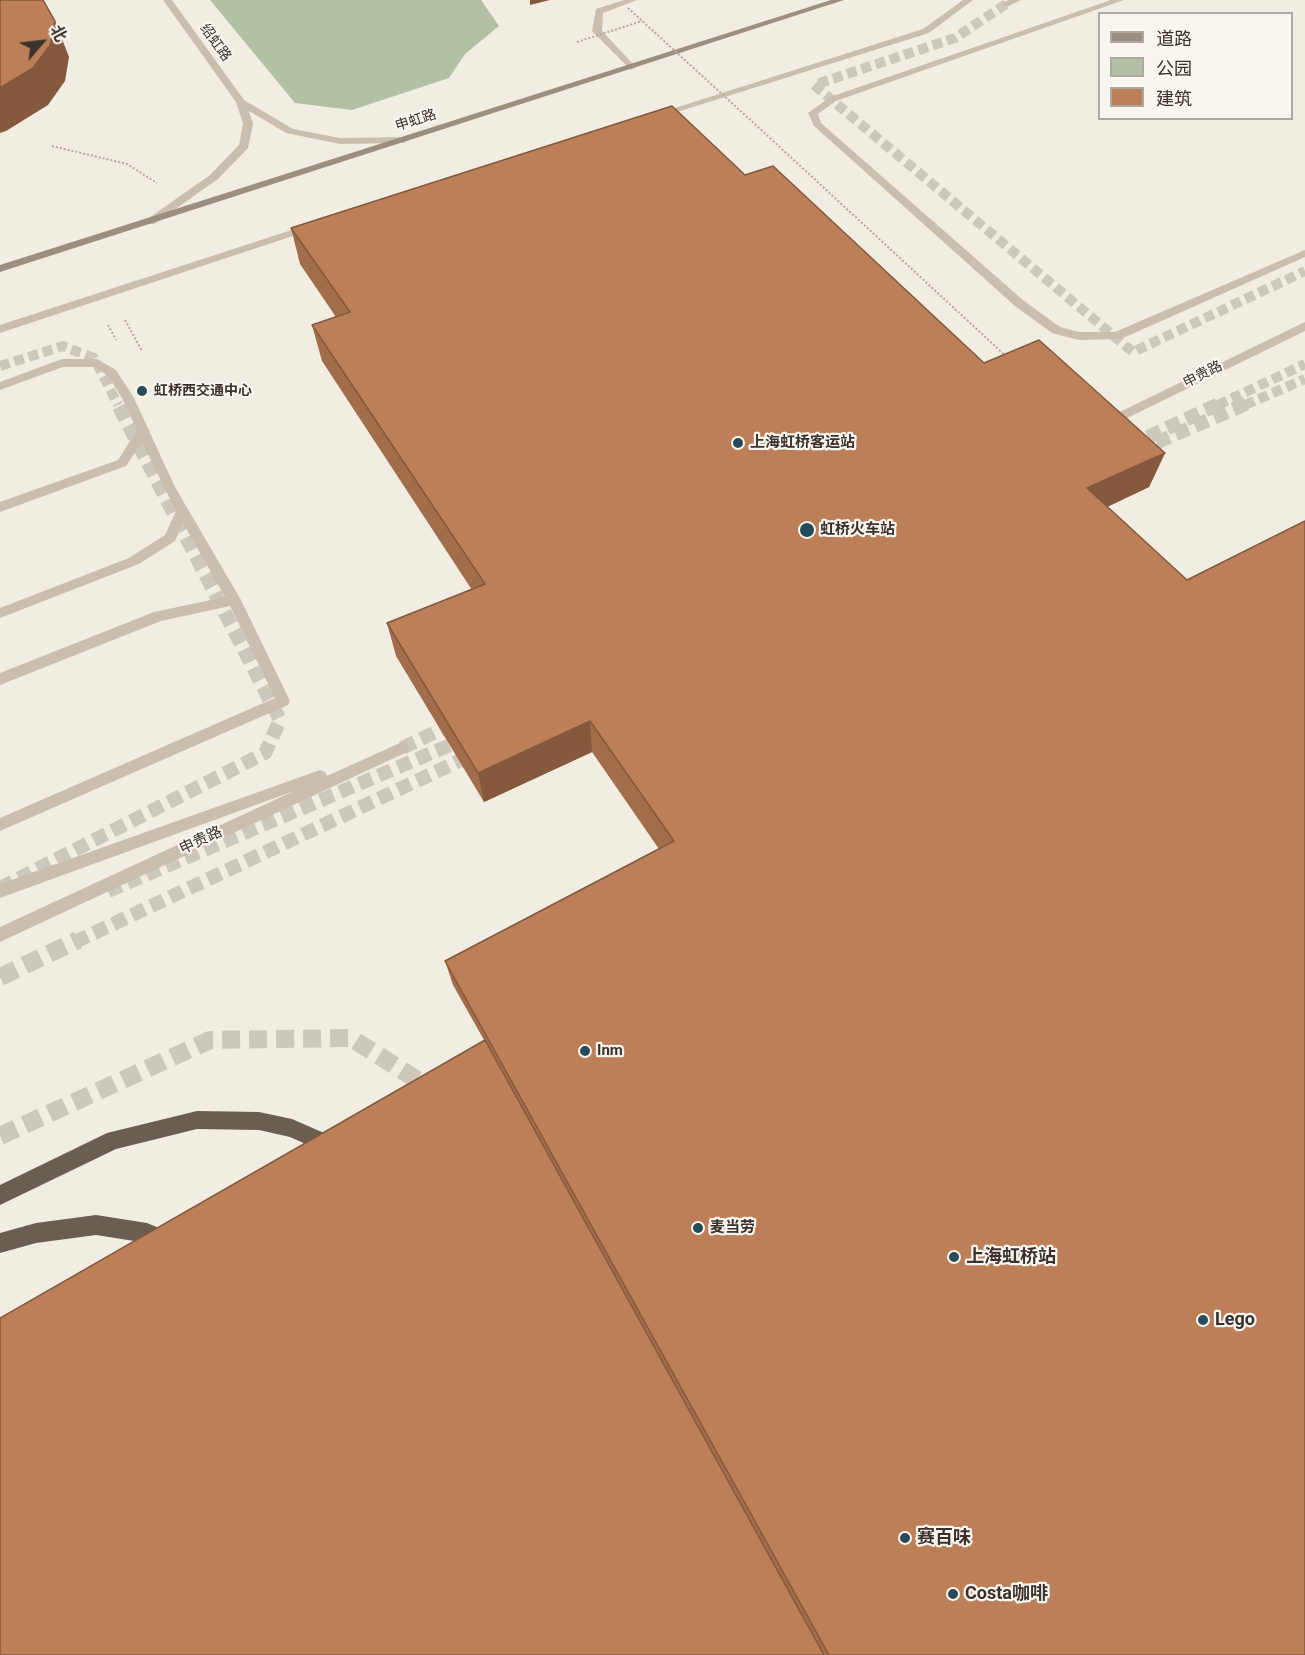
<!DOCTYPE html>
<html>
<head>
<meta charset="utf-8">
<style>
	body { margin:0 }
	#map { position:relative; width:1305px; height:1655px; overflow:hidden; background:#f2ede3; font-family:Roboto,"Noto Sans SC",sans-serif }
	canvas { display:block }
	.legend { position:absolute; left:1098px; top:12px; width:195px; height:108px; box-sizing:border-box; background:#faf6ef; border:2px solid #ada8a1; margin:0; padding:8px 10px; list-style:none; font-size:18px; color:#39322c }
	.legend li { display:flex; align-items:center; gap:12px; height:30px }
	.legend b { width:30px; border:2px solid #ada8a1 }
	.north { position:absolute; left:12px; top:12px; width:60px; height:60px; -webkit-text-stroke:4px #faf6ef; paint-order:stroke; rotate:62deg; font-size:16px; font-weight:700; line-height:24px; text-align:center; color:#39322c }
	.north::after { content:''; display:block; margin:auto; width:21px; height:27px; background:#39322c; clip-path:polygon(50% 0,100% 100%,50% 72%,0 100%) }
</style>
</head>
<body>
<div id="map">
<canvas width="1305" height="1655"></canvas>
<ul class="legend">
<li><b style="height:8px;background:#9d8f80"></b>道路</li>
<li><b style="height:16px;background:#b2c0a3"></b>公园</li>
<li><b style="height:16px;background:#bc7f57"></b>建筑</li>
</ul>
<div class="north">北</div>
</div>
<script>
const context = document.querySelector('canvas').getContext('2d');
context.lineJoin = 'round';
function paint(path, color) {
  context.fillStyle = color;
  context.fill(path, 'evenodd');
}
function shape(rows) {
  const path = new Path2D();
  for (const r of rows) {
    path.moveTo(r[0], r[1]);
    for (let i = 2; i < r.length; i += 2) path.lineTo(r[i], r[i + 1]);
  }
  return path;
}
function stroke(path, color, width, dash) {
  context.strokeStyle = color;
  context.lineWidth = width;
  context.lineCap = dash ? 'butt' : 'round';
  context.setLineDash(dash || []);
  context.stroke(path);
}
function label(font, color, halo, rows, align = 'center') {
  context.font = font + ' Roboto,"Noto Sans SC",sans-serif';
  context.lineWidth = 4.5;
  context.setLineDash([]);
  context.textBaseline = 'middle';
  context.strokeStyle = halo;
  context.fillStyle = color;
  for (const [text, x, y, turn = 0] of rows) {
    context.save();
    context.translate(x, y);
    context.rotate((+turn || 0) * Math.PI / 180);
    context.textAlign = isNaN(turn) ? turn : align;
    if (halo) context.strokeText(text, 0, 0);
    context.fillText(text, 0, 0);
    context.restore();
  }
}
paint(shape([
	[210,0,481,0,499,26,465,54,449,78,352,110,295,103]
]), '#b2c0a3');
stroke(shape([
	[0,1136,210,1040,351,1038,433,1090]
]), '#cdc8be', 18, [18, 9]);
stroke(shape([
	[1006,4,955,38,814,85,1133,352,1305,271],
	[0,366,63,346,94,358,118,405],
	[1218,405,1305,364]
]), '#cdc8be', 10, [10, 5]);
stroke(shape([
	[1129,446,1221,403],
	[402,748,459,721],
	[0,888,265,753,280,720,117,403],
	[75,942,478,752]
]), '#cdc8be', 14, [14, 7]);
stroke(shape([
	[0,977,78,940]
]), '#cdc8be', 18, [18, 9]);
stroke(shape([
	[1245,405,1305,379]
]), '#cdc8be', 10, [10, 5]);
stroke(shape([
	[1137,451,1248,403],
	[108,891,469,737]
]), '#cdc8be', 14, [14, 7]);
stroke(shape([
	[770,138,1008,358],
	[52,146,127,164,157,183],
	[125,320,142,351],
	[108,325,116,340]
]), '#b5aa99', 2, [2, 2]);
paint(shape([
	[624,0,637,0,603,13,602,31,634,65,636,67,631,70,592,31,596,9,624,0],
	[62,359,97,359,116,370,134,398,175,487,241,600,290,701,288,705,0,831,0,818,275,698,230,606,161,621,0,685,0,673,154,612,225,597,183,523,175,541,139,564,0,618,0,608,129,558,165,535,176,511,142,442,126,466,0,512,0,502,118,460,137,430,122,398,108,376,95,367,63,367,0,390,0,382,62,359]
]), '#cabfaf');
paint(shape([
	[163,0,172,0,244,100,293,129,340,138,404,137,409,140,404,143,340,144,286,133,249,111,253,124,248,148,218,179,154,224,146,224,146,220,210,175,239,145,243,124,236,102,163,0],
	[963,0,973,0,929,33,661,117,653,115,923,29,963,0],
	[1009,0,1021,0,1009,6,1003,6,1003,2,1009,0],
	[1111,0,1124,0,836,101,818,114,821,123,1023,300,1060,327,1079,332,1115,332,1305,250,1305,257,1121,339,1079,340,1052,333,1015,306,814,126,808,113,830,97,1111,0],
	[310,224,315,227,314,229,0,333,0,325,310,224],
	[1305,322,1305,331,1111,426,1107,427,1101,423,1103,420,1305,322],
	[402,742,407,744,409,748,407,752,0,942,0,927,294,791,0,898,0,884,320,770,325,772,327,776,402,742]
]), '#cabfaf');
paint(shape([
	[831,0,844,0,0,272,0,265,831,0]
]), '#9d8f80');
paint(shape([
	[197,1111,259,1112,292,1119,340,1140,343,1147,340,1154,333,1156,290,1137,259,1130,197,1129,116,1149,0,1205,0,1185,107,1133,197,1111],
	[96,1215,147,1223,176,1235,179,1242,176,1249,169,1252,147,1243,96,1235,36,1243,0,1253,0,1233,36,1223,96,1215]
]), '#6a5d52');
stroke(shape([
	[628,8,770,138],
	[577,42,642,21]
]), '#b5aa99', 2, [2, 2]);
paint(shape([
	[745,175,984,363,1165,453,1149,487,1107,507,1305,1655,0,1655,484,1040,453,985,445,961,659,849,592,752,484,802,396,656,387,623,472,590,322,361,312,325,336,317,300,264,291,228]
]), '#a26d4b');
paint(shape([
	[530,0,550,0,530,5],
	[55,21,69,57,65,81,48,105,6,131,0,133,0,88],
	[1165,453,1149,487,1073,523,1087,488],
	[590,721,592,752,484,802,478,773]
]), '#84593d');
const building = shape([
	[0,0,43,0,55,21,50,45,33,68,0,88,0,0],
	[672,106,745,175,773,166,984,363,1039,340,1165,453,1087,488,1187,580,1305,521,1305,1655,829,1655,445,961,674,841,590,721,478,773,387,623,485,584,312,325,350,312,291,228,672,106],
	[485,1040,824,1655,0,1655,0,1318,485,1040]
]);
paint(building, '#bc7f57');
stroke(building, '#84593d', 1.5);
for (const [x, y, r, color] of [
	[142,391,6,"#254c58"],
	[738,443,6,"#254c58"],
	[807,530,8,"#254c58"],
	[585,1051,6,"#254c58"],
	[698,1228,6,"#254c58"],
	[954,1257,6,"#254c58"],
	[1203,1320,6,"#254c58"],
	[905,1538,6,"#254c58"],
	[953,1594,6,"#254c58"]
]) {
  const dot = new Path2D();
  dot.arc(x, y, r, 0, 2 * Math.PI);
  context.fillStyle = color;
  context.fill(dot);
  stroke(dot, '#faf6ef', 2);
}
label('14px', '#39322c', '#faf6ef', [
	["绍虹路",215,43,54],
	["申虹路",416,121,-18],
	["申贵路",1203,375,-27]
]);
label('bold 14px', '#39322c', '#faf6ef', [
	["虹桥西交通中心",154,391]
], 'left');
label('bold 15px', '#39322c', '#faf6ef', [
	["上海虹桥客运站",750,443],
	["虹桥火车站",820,530],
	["Inm",597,1051],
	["麦当劳",710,1228]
], 'left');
label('15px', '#39322c', '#faf6ef', [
	["申贵路",201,841,-25]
]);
label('bold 18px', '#39322c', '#faf6ef', [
	["上海虹桥站",966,1257],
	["Lego",1215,1320],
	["赛百味",917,1538],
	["Costa咖啡",965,1594]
], 'left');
</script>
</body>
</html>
